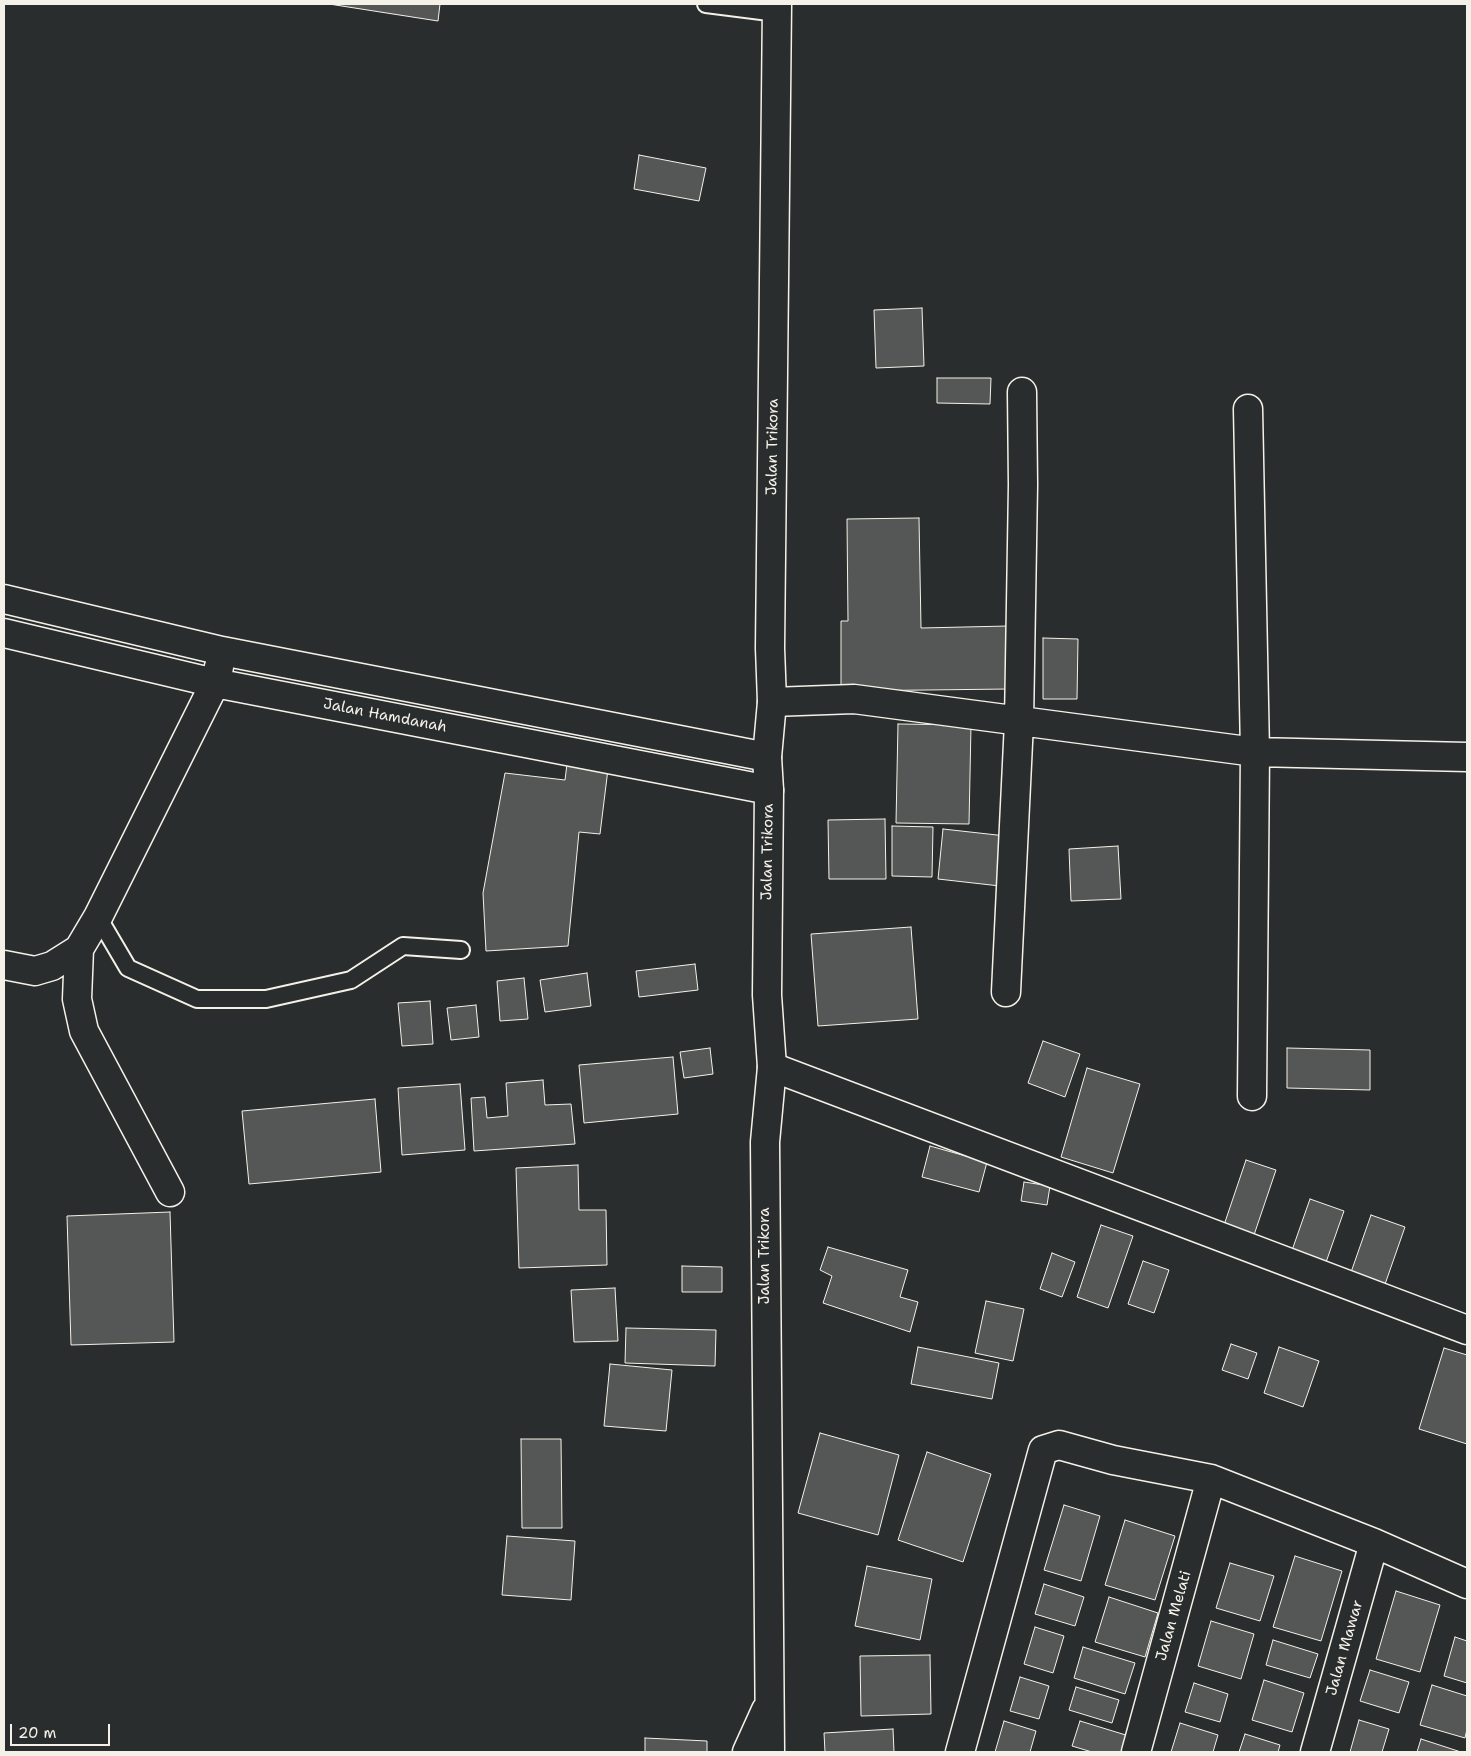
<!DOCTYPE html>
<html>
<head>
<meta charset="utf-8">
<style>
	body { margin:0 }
	#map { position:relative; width:1471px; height:1756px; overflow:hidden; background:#2a2d2e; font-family:"Shantell Sans",sans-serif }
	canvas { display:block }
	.frame { position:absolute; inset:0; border:5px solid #f4f1e8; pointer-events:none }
	.scale { position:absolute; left:10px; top:1724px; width:100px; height:22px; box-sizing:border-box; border:2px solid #f4f1e8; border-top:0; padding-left:6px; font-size:15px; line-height:18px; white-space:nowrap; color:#f4f1e8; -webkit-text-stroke:4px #2a2d2e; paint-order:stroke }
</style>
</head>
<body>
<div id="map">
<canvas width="1471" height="1756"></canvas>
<div class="frame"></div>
<div class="scale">20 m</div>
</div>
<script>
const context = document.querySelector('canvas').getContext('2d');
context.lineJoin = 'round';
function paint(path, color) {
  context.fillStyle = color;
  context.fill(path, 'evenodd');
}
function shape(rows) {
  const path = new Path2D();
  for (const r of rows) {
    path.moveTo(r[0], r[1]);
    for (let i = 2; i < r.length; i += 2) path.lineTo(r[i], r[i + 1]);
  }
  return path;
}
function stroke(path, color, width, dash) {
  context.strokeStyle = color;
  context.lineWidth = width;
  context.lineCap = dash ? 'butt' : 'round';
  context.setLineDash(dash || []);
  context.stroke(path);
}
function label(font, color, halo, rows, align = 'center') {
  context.font = font + ' "Shantell Sans",sans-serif';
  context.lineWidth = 4.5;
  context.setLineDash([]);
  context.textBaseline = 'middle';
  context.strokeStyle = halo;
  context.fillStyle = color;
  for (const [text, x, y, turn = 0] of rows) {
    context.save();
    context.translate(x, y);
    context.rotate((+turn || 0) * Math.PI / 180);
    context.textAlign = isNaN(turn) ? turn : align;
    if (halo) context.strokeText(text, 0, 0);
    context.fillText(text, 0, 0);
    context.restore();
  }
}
const building = shape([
	[329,4,440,4,438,21,329,4],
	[639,155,706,168,699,201,634,189,639,155],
	[922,308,924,366,876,368,874,310,922,308],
	[937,378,991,378,990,404,937,403,937,378],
	[919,518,921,628,1008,626,1009,689,841,691,841,621,848,621,847,519,919,518],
	[1043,638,1078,639,1077,699,1043,699,1043,638],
	[898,724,971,725,969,824,896,823,898,724],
	[567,764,608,769,600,834,579,832,568,946,486,951,483,893,505,773,565,780,567,764],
	[885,819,886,879,829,879,828,820,885,819],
	[892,826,933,827,932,877,892,876,892,826],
	[943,829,1006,836,1000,886,938,879,943,829],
	[1118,846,1121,899,1071,901,1069,849,1118,846],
	[911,927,918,1019,818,1026,811,934,911,927],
	[695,964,698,990,639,997,636,971,695,964],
	[587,973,591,1006,545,1012,540,980,587,973],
	[524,978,528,1019,500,1021,497,981,524,978],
	[430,1001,433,1044,402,1046,398,1003,430,1001],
	[476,1005,479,1037,451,1040,447,1008,476,1005],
	[1043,1041,1080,1054,1065,1097,1028,1083,1043,1041],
	[710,1048,713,1074,684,1078,680,1052,710,1048],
	[1287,1048,1370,1050,1370,1090,1287,1088,1287,1048],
	[673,1057,678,1114,584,1123,579,1065,673,1057],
	[1087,1068,1140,1084,1113,1173,1061,1157,1087,1068],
	[543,1080,545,1105,571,1104,575,1144,474,1151,471,1098,485,1097,487,1118,508,1116,506,1083,543,1080],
	[460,1084,465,1150,402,1155,398,1088,460,1084],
	[375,1099,381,1172,249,1184,242,1111,375,1099],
	[930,1146,987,1162,979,1192,922,1177,930,1146],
	[1246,1160,1276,1170,1254,1235,1224,1225,1246,1160],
	[578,1165,579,1210,606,1210,607,1265,519,1268,516,1168,578,1165],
	[1024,1182,1050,1186,1047,1205,1021,1201,1024,1182],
	[1310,1199,1344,1211,1324,1268,1290,1256,1310,1199],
	[170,1212,174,1342,71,1345,67,1216,170,1212],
	[1371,1215,1405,1227,1383,1290,1349,1278,1371,1215],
	[1101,1225,1133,1236,1108,1308,1077,1297,1101,1225],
	[828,1247,908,1270,900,1297,918,1302,910,1332,823,1303,832,1276,820,1270,828,1247],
	[1052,1253,1075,1262,1062,1297,1040,1289,1052,1253],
	[1143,1261,1169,1270,1154,1313,1128,1304,1143,1261],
	[682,1266,722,1267,722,1292,682,1292,682,1266],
	[615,1288,618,1341,574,1342,571,1290,615,1288],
	[986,1301,1024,1309,1013,1361,975,1353,986,1301],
	[626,1328,716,1330,715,1366,625,1363,626,1328],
	[1231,1344,1257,1353,1248,1379,1222,1370,1231,1344],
	[918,1347,999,1363,992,1399,911,1384,918,1347],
	[1279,1347,1319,1361,1303,1407,1264,1393,1279,1347],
	[1444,1348,1467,1355,1467,1444,1419,1429,1444,1348],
	[610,1364,672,1370,666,1431,604,1426,610,1364],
	[820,1433,899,1455,878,1535,798,1513,820,1433],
	[521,1439,561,1439,562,1528,522,1528,521,1439],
	[927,1452,991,1474,963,1562,898,1540,927,1452],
	[1064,1505,1100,1516,1081,1581,1044,1570,1064,1505],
	[1125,1520,1175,1536,1155,1600,1105,1585,1125,1520],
	[507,1536,575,1541,571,1600,502,1595,507,1536],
	[1295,1556,1342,1571,1321,1641,1273,1627,1295,1556],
	[1230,1563,1274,1576,1260,1621,1216,1608,1230,1563],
	[867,1566,932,1579,920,1640,855,1626,867,1566],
	[1044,1584,1084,1597,1075,1626,1035,1614,1044,1584],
	[1396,1591,1440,1605,1420,1672,1376,1659,1396,1591],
	[1109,1597,1158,1613,1145,1657,1095,1642,1109,1597],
	[1211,1621,1254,1634,1241,1679,1198,1666,1211,1621],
	[1035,1627,1064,1636,1053,1673,1024,1664,1035,1627],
	[1455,1637,1467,1641,1467,1683,1444,1676,1455,1637],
	[1273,1640,1318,1654,1310,1678,1266,1665,1273,1640],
	[1083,1647,1135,1663,1125,1694,1074,1678,1083,1647],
	[930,1655,931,1714,861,1716,860,1656,930,1655],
	[1370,1670,1409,1682,1399,1713,1360,1701,1370,1670],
	[1020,1677,1049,1686,1039,1719,1010,1711,1020,1677],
	[1264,1680,1304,1693,1292,1732,1252,1720,1264,1680],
	[1194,1683,1228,1694,1220,1722,1185,1712,1194,1683],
	[1432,1685,1467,1696,1467,1729,1465,1738,1420,1725,1432,1685],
	[1076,1687,1119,1700,1112,1723,1069,1710,1076,1687],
	[1359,1720,1389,1729,1382,1752,1350,1752,1359,1720],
	[1004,1721,1036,1731,1030,1752,995,1752,1004,1721],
	[1080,1721,1129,1736,1125,1752,1092,1752,1072,1746,1080,1721],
	[1180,1723,1218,1735,1213,1752,1171,1752,1180,1723],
	[893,1729,894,1752,825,1752,824,1733,893,1729],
	[1245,1734,1280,1745,1278,1752,1239,1752,1245,1734],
	[645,1738,707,1741,707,1752,645,1752,645,1738],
	[1421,1739,1461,1752,1417,1752,1421,1739]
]);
paint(building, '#555756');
stroke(building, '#f4f1e8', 1);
const lane = shape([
	[706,4,777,13],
	[98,917,128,968,197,999,266,999,351,980,403,946,461,950]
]);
const street = shape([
	[1248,409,1255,752,1252,1096],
	[4,599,222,651,767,757],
	[4,633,215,683,769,790],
	[772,702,854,699,1255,752,1467,757],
	[4,965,35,971,52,966,79,949],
	[1006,992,1019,722,1023,485,1022,392],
	[772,1067,1467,1330],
	[170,1192,84,1031,77,999,79,949,98,917,215,683,219,667],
	[960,1752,1043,1450,1059,1445,1113,1460,1211,1479,1374,1543,1467,1584],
	[1136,1752,1211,1479],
	[1315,1752,1374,1543]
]);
const primary = shape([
	[747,1752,766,1710],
	[770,1752,765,1142,772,1067,767,995,769,790,767,757,772,702,770,648,777,4]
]);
stroke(lane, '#f4f1e8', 20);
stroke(street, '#f4f1e8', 31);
stroke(primary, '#f4f1e8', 31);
stroke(lane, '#2a2d2e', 16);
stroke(street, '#2a2d2e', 28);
stroke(primary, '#2a2d2e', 28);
label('15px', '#f4f1e8', '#2a2d2e', [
	["Jalan Trikora",773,447,-89],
	["Jalan Hamdanah",385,716,11],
	["Jalan Trikora",768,852,-89],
	["Jalan Trikora",765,1256,-90],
	["Jalan Melati",1174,1616,-74],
	["Jalan Mawar",1345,1648,-74]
]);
</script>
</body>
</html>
